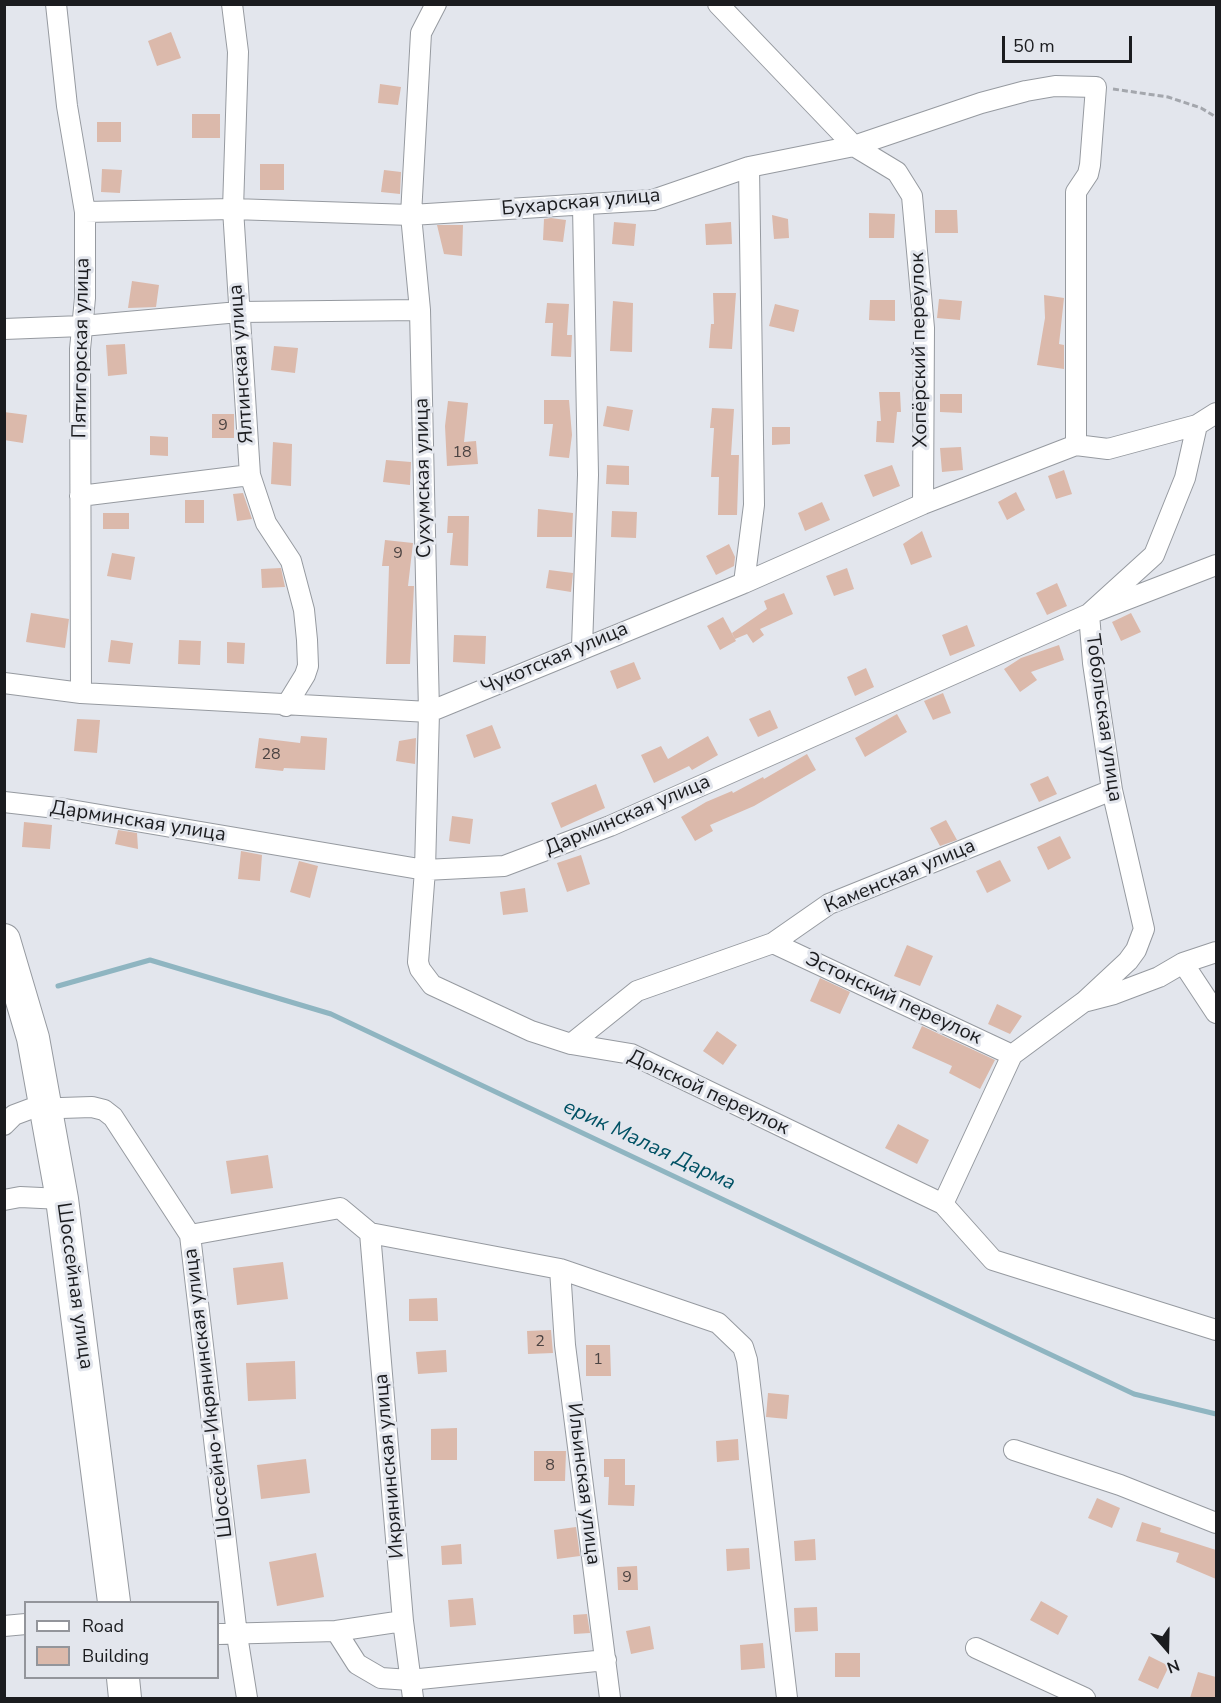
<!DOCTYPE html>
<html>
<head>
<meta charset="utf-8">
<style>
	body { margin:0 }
	#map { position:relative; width:1221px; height:1703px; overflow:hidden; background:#e3e6ed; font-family:"Nunito Sans",sans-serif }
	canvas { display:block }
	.frame { position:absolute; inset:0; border:6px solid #1b1c1f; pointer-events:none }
	.legend { position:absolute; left:24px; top:1601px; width:195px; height:78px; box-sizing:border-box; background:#e3e6ed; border:2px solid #93959b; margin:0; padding:8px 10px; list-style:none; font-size:18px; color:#1b1c1f }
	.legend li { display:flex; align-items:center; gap:12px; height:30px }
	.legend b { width:30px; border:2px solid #93959b }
	.north { position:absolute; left:1137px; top:1619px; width:60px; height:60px; -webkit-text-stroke:4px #e3e6ed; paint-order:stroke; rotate:160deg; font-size:16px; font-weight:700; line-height:24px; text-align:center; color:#1b1c1f }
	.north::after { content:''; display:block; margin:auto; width:21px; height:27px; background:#1b1c1f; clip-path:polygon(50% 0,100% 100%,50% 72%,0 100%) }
	.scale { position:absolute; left:1002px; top:36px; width:130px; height:27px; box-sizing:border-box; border:3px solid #1b1c1f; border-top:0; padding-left:8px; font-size:18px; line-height:21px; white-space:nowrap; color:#1b1c1f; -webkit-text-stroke:4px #e3e6ed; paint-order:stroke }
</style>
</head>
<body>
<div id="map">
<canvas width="1221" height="1703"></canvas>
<div class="frame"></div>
<ul class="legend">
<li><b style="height:8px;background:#fff"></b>Road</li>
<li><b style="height:16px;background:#dbb9ab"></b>Building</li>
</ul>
<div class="north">N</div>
<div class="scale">50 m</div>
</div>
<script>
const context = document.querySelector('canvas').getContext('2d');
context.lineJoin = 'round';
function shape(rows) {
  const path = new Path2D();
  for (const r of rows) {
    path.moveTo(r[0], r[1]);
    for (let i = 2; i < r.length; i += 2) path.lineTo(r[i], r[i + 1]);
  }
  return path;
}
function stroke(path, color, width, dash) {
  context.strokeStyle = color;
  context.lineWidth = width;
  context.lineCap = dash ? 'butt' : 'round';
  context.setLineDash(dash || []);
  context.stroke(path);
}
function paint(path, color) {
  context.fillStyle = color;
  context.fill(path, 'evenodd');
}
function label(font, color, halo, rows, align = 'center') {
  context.font = font + ' "Nunito Sans",sans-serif';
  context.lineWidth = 6;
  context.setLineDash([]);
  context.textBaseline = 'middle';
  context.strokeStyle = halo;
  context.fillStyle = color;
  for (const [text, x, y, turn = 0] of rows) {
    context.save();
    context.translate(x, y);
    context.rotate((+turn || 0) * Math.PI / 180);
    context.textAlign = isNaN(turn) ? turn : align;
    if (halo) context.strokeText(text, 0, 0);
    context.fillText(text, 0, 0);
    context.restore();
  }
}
stroke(shape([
	[58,986,150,960,331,1014,1134,1394,1216,1414]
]), '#8fb5c1', 5);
paint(shape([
	[171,32,181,58,157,66,148,41],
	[380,84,401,87,398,105,378,103],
	[192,114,220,114,220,138,192,138],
	[97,122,121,122,121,142,97,142],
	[260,164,284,164,284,190,260,190],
	[102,169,122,170,120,193,101,192],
	[384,170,401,172,400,194,381,192],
	[935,210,957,210,958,233,935,233],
	[869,213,895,214,894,238,869,238],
	[772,215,788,219,789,238,774,239],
	[551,218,566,220,563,242,543,240,544,219],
	[614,222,636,224,634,246,612,244],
	[731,222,732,244,706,245,705,224],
	[437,225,463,225,462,256,444,254],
	[132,281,159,285,156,307,128,308],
	[713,293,736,293,732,349,709,348,711,324,714,324],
	[1044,295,1064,298,1059,344,1064,345,1064,369,1037,365,1045,318],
	[939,299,962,301,960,320,937,318],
	[870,300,895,300,895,321,869,320],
	[613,301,633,303,632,352,610,351],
	[547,303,569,304,567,335,572,335,571,357,551,356,553,323,545,323],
	[775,304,799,310,794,332,769,326],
	[125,344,127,374,108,376,106,345],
	[274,346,298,348,295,373,271,370],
	[879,392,900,392,901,412,897,412,894,443,876,442,877,421,881,421],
	[940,394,962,394,962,413,940,412],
	[544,400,569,400,572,435,569,458,549,456,553,424,544,424],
	[448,401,468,403,464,442,476,441,478,464,447,466,445,426],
	[607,406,633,410,629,431,603,426],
	[712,408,734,409,731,455,739,455,737,515,718,515,719,477,711,477,714,428,710,428],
	[4,412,27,415,23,443,4,440],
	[212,414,234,414,234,438,212,438],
	[772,427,790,427,790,444,772,445],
	[150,436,168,437,168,456,150,455],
	[273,442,292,444,291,486,271,484],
	[961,447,963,470,942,472,940,448],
	[386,460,411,462,410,485,383,482],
	[607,465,629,466,629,485,606,484],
	[892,465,900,486,873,497,864,475],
	[1064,470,1072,494,1056,499,1048,476],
	[1016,492,1025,510,1007,520,998,502],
	[243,493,252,519,237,521,233,494],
	[185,500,204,500,204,523,185,523],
	[822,502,830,520,805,531,798,513],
	[538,509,573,513,572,537,537,537],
	[612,511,637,512,636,538,611,537],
	[103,513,129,513,129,529,103,529],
	[448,516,469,516,468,566,450,565,453,533,447,533],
	[922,531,932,557,911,565,903,544],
	[385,540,413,543,408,586,414,586,410,664,386,664,389,566,382,566],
	[729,544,735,557,734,566,716,575,706,556],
	[112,553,135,557,131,580,107,576],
	[281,568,285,587,262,588,261,569],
	[847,568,854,589,834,596,826,576],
	[549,570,573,573,571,592,546,588],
	[1057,583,1067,606,1047,615,1036,593],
	[784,593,793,614,760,629,764,635,753,643,747,634,735,639,732,633,767,609,764,601],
	[31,613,69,619,65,648,26,642],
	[1131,613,1141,632,1121,641,1112,622],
	[723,617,736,641,720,650,707,626],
	[967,625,975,646,950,656,942,635],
	[454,635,486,636,485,664,453,662],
	[111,640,133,643,130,664,108,662],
	[179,640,201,641,200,665,178,664],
	[227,642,245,643,244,664,227,663],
	[1059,645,1064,660,1031,672,1037,680,1020,692,1004,669,1021,658],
	[634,662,641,679,617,689,610,671],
	[866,668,874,687,855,696,847,677],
	[943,693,951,713,933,720,924,701],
	[770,710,778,728,758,737,749,719],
	[897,714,907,732,865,757,855,738],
	[77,719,100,720,97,753,74,751],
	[492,725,501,748,474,758,466,735],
	[301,736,327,738,325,770,284,768,283,771,255,768,259,738,300,743],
	[708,736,718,755,692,770,689,766,654,783,641,755,661,746,668,759],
	[416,738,415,764,396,761,399,741],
	[807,754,816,770,754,806,710,825,713,831,695,841,681,817,706,802,732,791,733,793,763,777,764,779],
	[1048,776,1057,794,1039,802,1030,784],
	[596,784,605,808,561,828,551,803],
	[452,816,473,819,470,844,449,841],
	[946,820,957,840,940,846,930,828],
	[24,822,52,825,50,849,22,847],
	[118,830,137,833,138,849,115,844],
	[1060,836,1071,858,1048,870,1037,847],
	[241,851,262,855,260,881,238,879],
	[581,855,590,884,567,892,557,863],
	[1000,860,1011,881,987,893,976,871],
	[299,861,318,866,310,898,290,892],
	[525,888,528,912,503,915,500,892],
	[907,945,933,956,920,986,894,976],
	[820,978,850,992,840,1014,810,1001],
	[997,1004,1022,1016,1010,1034,988,1024],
	[922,1026,995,1060,980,1089,949,1073,952,1066,912,1048],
	[717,1031,737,1045,723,1065,703,1051],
	[898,1124,929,1140,917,1164,885,1148],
	[268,1155,273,1188,231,1194,226,1161],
	[283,1262,288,1299,237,1305,233,1268],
	[437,1298,438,1321,409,1321,409,1299],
	[551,1330,553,1353,528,1354,527,1331],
	[586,1345,610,1345,611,1376,586,1376],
	[446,1350,447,1372,418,1374,416,1352],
	[295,1361,296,1399,248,1401,246,1363],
	[768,1393,789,1395,787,1419,766,1417],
	[457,1428,457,1460,431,1460,431,1429],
	[738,1439,739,1460,717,1462,716,1441],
	[534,1451,566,1451,565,1481,534,1481],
	[306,1459,310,1493,261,1499,257,1465],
	[604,1459,625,1459,625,1485,635,1485,634,1506,608,1505,609,1477,604,1477],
	[1097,1498,1120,1508,1112,1528,1088,1518],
	[1142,1522,1161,1528,1160,1532,1216,1550,1216,1579,1176,1562,1179,1553,1136,1541],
	[576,1527,580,1556,557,1559,554,1530],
	[815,1539,816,1560,795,1561,794,1541],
	[461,1544,462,1564,442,1565,441,1546],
	[749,1548,750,1569,727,1571,726,1549],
	[316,1553,324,1597,277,1606,269,1562],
	[637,1566,638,1590,618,1590,617,1567],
	[473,1598,476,1625,450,1627,448,1600],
	[1041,1601,1068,1616,1058,1635,1030,1620],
	[817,1607,818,1631,795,1632,794,1608],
	[587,1614,590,1633,574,1634,573,1615],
	[650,1626,654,1649,631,1654,626,1631],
	[763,1643,765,1668,741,1670,740,1645],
	[835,1653,860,1653,860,1677,835,1677],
	[1149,1656,1169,1666,1158,1689,1138,1680],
	[1198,1672,1216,1677,1216,1698,1190,1698]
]), '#dbb9ab');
const minor = shape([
	[56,4,67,106,85,212,85,298,80,349,81,693],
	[232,4,238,52,233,209,250,475,266,523,291,561,304,610,307,640,308,666,305,675,286,706],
	[436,4,421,33,411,215,420,310,429,712,425,870,418,962,420,969,432,985,531,1031,571,1044,631,1054,943,1204,993,1260,1216,1330],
	[718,4,854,146,897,172,912,196,924,328,923,504],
	[85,212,233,209,411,215,653,200,749,167,854,146,981,103,1026,91,1055,86,1096,87,1090,165,1088,174,1076,192,1076,445,1108,449,1197,425,1185,478,1154,555,1089,614,1093,663,1112,790,1144,929,1136,950,1128,961,1085,1001,1012,1055,943,1204],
	[4,329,82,326,239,312,420,310],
	[1197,425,1216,413],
	[80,496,250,475],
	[744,583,754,505,749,167],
	[582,647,588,475,583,206],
	[4,683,81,693,429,712,744,583,923,504,1076,445],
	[4,802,65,809,425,870,504,866,610,826,1089,614,1216,565],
	[773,943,1012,1055],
	[1183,963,1216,1013],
	[1087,1001,1114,994,1159,977,1183,963,1216,952],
	[571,1044,637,991,773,943,829,904,1112,790],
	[4,1125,14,1115,30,1109,92,1107,104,1110,113,1117,190,1235,237,1635,247,1698],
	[4,1200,20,1197,62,1199],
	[370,1233,403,1621,413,1698],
	[190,1235,340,1208,370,1233,560,1269,718,1323,743,1347,747,1360,787,1698],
	[560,1269,565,1345,610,1698],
	[1014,1450,1120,1485,1216,1523],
	[4,1626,26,1624],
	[336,1631,357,1664,381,1678,410,1680,606,1660],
	[218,1634,336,1631,403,1621],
	[976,1648,1085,1698]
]);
const primary = shape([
	[4,940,33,1038,62,1199,114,1602],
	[123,1678,125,1698]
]);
stroke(minor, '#969aa0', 22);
stroke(primary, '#969aa0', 34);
stroke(shape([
	[1113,89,1168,97,1201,108,1216,117]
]), '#a4a7ad', 3, [6, 3]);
stroke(minor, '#fff', 20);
stroke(primary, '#fff', 32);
label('16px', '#4b4342', null, [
	["9",223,426],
	["18",462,453],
	["9",398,554],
	["28",271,755],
	["2",540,1342],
	["1",598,1360],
	["8",550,1466],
	["9",627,1578]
]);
label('20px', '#1b1c1f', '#e3e6ed', [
	["Бухарская улица",581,203,-5],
	["Пятигорская улица",82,348,-89],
	["Хопёрский переулок",920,350,-91],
	["Ялтинская улица",242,364,-94],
	["Сухумская улица",424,478,-91],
	["Чукотская улица",555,659,-23],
	["Тобольская улица",1103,718,82],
	["Дарминская улица",628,816,-23],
	["Дарминская улица",138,822,9],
	["Каменская улица",900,877,-23],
	["Эстонский переулок",893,999,25],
	["Донской переулок",708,1093,25],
	["Шоссейная улица",74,1286,82],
	["Шоссейно-Икрянинская улица",209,1393,-97],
	["Икрянинская улица",390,1466,-95],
	["Ильинская улица",583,1484,83]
]);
label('italic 21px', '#005164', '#e3e6ed', [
	["ерик Малая Дарма",649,1146,25]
]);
</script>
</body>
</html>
